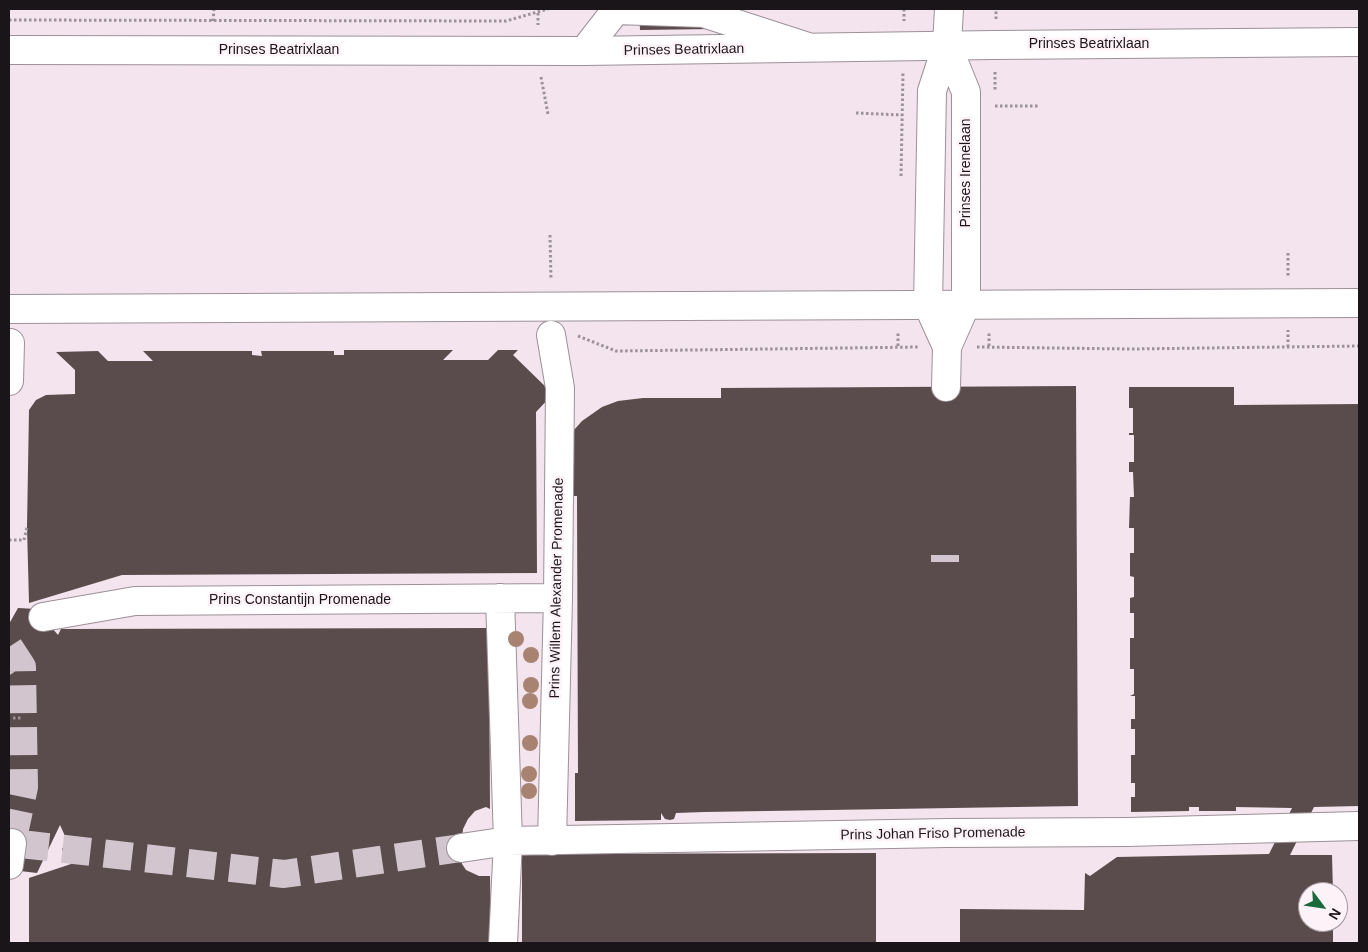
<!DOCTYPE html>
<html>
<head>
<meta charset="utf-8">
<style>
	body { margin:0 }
	#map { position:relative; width:1368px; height:952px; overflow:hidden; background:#f3e4ed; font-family:Helvetica,sans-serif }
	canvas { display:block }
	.frame { position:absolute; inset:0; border:10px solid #1a1518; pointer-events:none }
	.north { position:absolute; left:1298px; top:882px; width:50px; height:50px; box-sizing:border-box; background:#fef2f9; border:1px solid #a39a9f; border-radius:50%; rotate:121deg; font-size:14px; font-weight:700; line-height:20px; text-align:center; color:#1a1518 }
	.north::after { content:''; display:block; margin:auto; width:18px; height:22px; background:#196b3c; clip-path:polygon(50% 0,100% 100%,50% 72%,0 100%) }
</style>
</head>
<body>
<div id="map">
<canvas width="1368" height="952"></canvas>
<div class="frame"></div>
<div class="north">N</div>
</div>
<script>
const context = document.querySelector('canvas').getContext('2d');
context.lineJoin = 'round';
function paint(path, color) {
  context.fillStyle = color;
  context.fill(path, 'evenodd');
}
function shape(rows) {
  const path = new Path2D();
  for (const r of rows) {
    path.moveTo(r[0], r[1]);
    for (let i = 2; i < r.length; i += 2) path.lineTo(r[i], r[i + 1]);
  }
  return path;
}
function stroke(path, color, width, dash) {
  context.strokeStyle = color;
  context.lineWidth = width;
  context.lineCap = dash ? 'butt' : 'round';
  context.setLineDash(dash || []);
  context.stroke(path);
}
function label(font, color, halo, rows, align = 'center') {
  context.font = font + ' Helvetica,sans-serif';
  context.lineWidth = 5;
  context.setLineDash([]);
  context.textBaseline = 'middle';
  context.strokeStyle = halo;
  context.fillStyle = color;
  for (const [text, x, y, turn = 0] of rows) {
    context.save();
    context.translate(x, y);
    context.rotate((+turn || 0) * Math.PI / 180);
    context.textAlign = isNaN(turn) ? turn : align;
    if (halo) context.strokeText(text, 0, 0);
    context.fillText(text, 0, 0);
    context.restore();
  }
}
paint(shape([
	[639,9,710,29,640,30],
	[344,350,453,350,443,360,488,360,498,350,518,350,513,355,553,394,536,412,537,573,122,575,29,603,27,527,29,410,36,400,46,395,75,394,75,370,56,352,98,351,108,361,153,361,143,351,252,351,252,355,262,356,261,351,334,351,334,355,344,355],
	[1076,386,1078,806,704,812,676,813,674,819,670,820,665,819,661,813,661,820,575,821,575,773,578,773,577,496,574,496,574,430,582,421,602,407,618,401,643,398,721,398,721,388],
	[1129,387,1234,387,1234,405,1237,405,1359,404,1359,806,1314,807,1290,855,1332,855,1333,892,1308,892,1308,922,1333,922,1333,943,960,943,960,909,1084,910,1085,873,1090,876,1117,857,1269,854,1292,808,1236,807,1236,811,1199,811,1199,807,1189,807,1189,811,1131,812,1131,797,1135,797,1135,783,1131,783,1131,755,1135,755,1135,729,1131,729,1131,719,1135,719,1135,696,1130,696,1134,694,1134,669,1130,669,1130,638,1134,638,1134,613,1130,613,1130,598,1134,597,1134,577,1130,576,1130,553,1134,553,1134,528,1129,528,1130,497,1134,497,1133,472,1129,472,1129,462,1134,462,1134,435,1129,435,1129,433,1133,433,1133,408,1129,408],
	[18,608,36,609,58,635,61,629,489,628,490,809,486,807,475,811,468,819,463,829,461,848,462,864,466,870,479,876,490,876,491,943,29,943,29,878,71,864,72,860,65,857,62,849,65,844,71,841,71,836,65,836,60,825,37,873,20,871,9,837,9,624],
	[876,853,876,943,522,943,522,854]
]), '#5a4c4c');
stroke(shape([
	[945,562,945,555],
	[9,647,22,667,24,787,12,843,284,874,461,848]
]), '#d2c5cd', 28, [28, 14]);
const minor = shape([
	[584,51,616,10,703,13,805,46],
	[551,335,560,388,558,598,552,841],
	[947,347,928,305,932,91,947,45,949,9],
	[9,381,10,343],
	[946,387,947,347,966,304,966,92,947,45],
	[500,598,508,841,503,943],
	[43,617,135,601,558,598],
	[461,848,508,841,947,833,1127,832,1359,826],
	[9,865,12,843]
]);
const major = shape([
	[9,50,584,51,994,45,1359,42],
	[9,309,1359,303]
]);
stroke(minor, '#9d9098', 30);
stroke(major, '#9d9098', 30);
stroke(shape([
	[904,9,904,21],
	[538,13,538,25],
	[996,19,996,9],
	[9,20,506,21,548,9],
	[213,21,214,9],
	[995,72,995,91],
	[541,77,548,114],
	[995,106,1040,106],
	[856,113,902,115],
	[901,176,903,72],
	[550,235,551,280],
	[1288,253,1288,276],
	[578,336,616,351,919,347],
	[898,346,898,332],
	[989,346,989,332],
	[977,347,1130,349,1359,346],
	[1288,347,1288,330],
	[9,540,24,540,27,527],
	[13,718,23,718]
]), '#9c9198', 3, [2.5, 2.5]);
stroke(minor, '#fff', 28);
stroke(major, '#fff', 28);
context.fillStyle = '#a88372';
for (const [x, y] of [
	[516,639],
	[531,655],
	[531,685],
	[530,701],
	[530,743],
	[529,774],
	[529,791]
]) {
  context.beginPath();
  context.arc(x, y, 8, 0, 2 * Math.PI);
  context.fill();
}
label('14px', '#1a1518', '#fef2f9', [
	["Prinses Beatrixlaan",1089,44],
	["Prinses Beatrixlaan",279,50],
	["Prinses Beatrixlaan",684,50,-1],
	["Prinses Irenelaan",966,173,-90],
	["Prins Willem Alexander Promenade",557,588,-89],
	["Prins Constantijn Promenade",300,600],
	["Prins Johan Friso Promenade",933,834,-1]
]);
</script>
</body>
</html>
